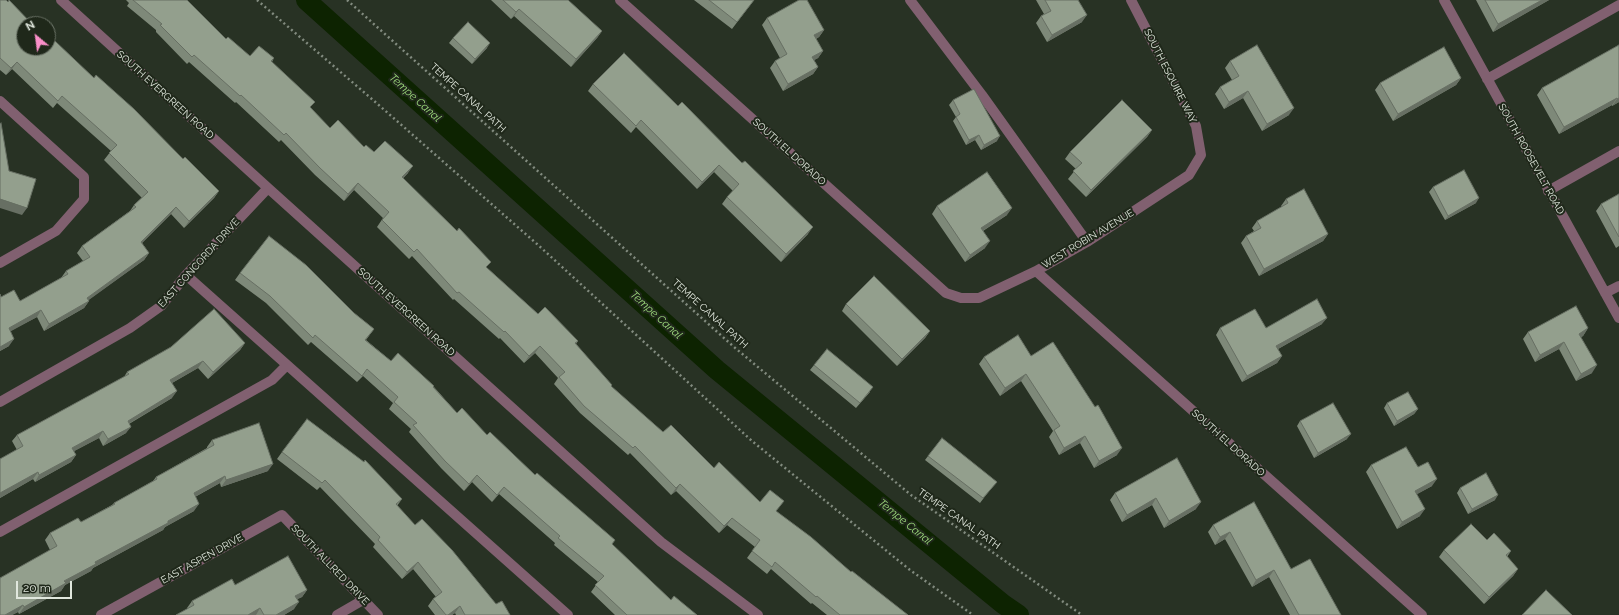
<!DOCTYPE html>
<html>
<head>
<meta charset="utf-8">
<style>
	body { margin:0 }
	#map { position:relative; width:1619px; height:615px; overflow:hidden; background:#283224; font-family:Raleway,sans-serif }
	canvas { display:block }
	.north { position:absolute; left:16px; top:16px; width:40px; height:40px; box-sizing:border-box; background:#1f281a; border:1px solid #6c7468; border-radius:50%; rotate:331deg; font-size:11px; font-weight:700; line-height:16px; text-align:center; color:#e0e7dd }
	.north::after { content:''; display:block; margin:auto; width:14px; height:18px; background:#fa8fc8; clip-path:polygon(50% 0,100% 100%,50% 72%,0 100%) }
	.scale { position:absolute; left:16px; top:581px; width:56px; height:18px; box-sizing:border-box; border:2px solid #e0e7dd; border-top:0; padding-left:5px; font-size:12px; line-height:14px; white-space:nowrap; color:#e0e7dd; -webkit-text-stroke:3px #1f281a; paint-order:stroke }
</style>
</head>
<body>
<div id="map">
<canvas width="1619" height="615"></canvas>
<div class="north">N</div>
<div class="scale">20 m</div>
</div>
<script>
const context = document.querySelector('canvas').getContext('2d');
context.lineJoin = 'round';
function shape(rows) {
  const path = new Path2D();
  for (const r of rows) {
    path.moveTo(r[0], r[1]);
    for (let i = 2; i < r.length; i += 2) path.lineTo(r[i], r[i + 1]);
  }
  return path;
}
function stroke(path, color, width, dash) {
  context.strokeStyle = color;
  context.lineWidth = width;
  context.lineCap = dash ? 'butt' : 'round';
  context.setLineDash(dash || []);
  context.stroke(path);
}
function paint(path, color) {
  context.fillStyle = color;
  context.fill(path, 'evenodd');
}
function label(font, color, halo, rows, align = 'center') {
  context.font = font + ' Raleway,sans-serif';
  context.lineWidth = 4;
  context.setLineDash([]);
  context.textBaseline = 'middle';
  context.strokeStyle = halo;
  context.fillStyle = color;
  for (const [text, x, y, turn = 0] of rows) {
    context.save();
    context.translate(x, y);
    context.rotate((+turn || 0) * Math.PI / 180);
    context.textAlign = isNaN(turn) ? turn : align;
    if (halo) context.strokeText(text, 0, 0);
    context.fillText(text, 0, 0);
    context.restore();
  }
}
stroke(shape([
	[306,0,717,370,1003,604,1019,615]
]), '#0d2301', 20);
stroke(shape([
	[257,0,373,100,537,244,752,441,910,570,973,615],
	[347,0,734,347,911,495,1082,615]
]), '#828b7f', 2.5, [2, 3]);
stroke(shape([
	[61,0,268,188,661,542,758,615],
	[620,0,946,293,961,298,979,298,1036,271,1087,242,1189,175,1201,155,1196,126,1131,0],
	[910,0,982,95,1087,242],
	[1444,0,1619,318],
	[1487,79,1619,5],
	[0,101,84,177,84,199,56,231,0,263],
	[1548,191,1619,151],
	[1036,271,1422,615],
	[186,275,568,615],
	[1605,293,1619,286],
	[0,402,130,328,161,306,186,275,268,188],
	[0,532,272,380,287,365],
	[101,615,282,515,378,615],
	[337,615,363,600]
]), '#816070', 10);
paint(shape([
	[0,0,94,78,219,191,214,198,184,228,171,214,142,243,149,253,144,260,88,300,89,301,84,308,44,331,37,317,10,331,9,346,0,351,0,294,1,297,20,301,61,278,66,271,83,261,77,253,82,246,130,211,134,205,142,198,104,160,111,151,57,103,53,108,12,69,6,75,0,70],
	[126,0,187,0,226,39,250,56,274,58,272,62,310,108,330,128,374,152,408,173,403,178,487,268,538,314,578,341,576,344,611,387,663,432,714,468,760,502,776,511,851,572,908,615,827,615,812,603,811,604,771,569,767,574,747,558,755,547,727,525,719,533,676,491,671,495,630,453,628,455,580,413,554,384,558,378,535,353,524,363,500,338,499,339,454,299,453,300,412,256,409,259,377,227,383,218,354,190,344,201,315,175,281,140,279,142,236,102,235,103,189,62,187,64,156,32,156,30,127,6,129,3],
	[491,0,568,0,602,31,597,38,571,67,514,16,511,19],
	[694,0,754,0,732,29],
	[1036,0,1078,0,1082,22,1047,42,1036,23,1041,16,1044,14],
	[1476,0,1549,0,1493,32],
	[767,18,824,30,819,37,816,39,823,51,818,58,814,60,818,67,813,74,783,91,770,68,775,61,780,58,762,25],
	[453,38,487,48,472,64,449,43],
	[1619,45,1619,102,1612,106,1612,105,1559,134,1537,95,1542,88],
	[1230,61,1289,115,1262,131,1243,98,1224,109,1215,94,1220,87,1232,80,1225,68],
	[1461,78,1456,85,1393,121,1375,90,1380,83],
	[593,84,678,106,808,234,781,262,722,204,727,197,733,191,714,172,697,189,636,127,631,133,588,91],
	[953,100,997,141,981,150,975,140,966,145,953,121,956,117,949,105],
	[1152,130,1147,137,1086,197,1068,179,1076,169,1065,159,1070,152],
	[1433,187,1476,203,1445,220,1429,192],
	[1619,194,1619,246,1616,248,1596,211,1601,204],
	[1286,199,1328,234,1323,241,1259,276,1241,243,1246,236,1254,231,1252,228,1257,221,1282,207,1281,206],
	[937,206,1007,215,983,231,985,248,965,262,932,214],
	[240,273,354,313,374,329,366,340,391,361,434,387,457,413,487,435,535,475,612,545,671,600,697,615,615,615,591,592,598,582,554,545,555,543,499,494,492,502,472,482,464,491,441,468,409,432,411,429,389,409,393,403,363,376,357,382,311,342,308,345,266,303,235,280],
	[846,304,930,331,925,338,897,366,842,311],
	[1322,324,1278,349,1282,356,1277,363,1242,382,1216,335,1220,328,1266,328],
	[1588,328,1583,336,1581,337,1592,373,1576,381,1559,349,1535,362,1523,339,1528,332],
	[245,343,240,350,208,379,198,368,172,383,172,398,129,424,126,433,103,446,99,438,74,451,76,455,71,462,35,482,33,479,0,498,0,459,17,450,12,441,17,435,124,377,127,372],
	[1031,356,1117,455,1094,468,1080,443,1059,455,1049,437,1053,431,1021,381,1000,396,979,364,984,357],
	[814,365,870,392,856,408,810,370],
	[1387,403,1418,409,1414,414,1394,426,1384,408],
	[1300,421,1347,439,1314,458,1297,426],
	[212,440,268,471,221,487,220,483,195,497,194,511,165,527,163,530,93,568,91,571,65,585,61,591,19,614,18,612,12,615,0,615,50,550,45,540,50,533,81,522,112,505,114,503,153,481,156,477,207,448,207,447],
	[282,452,402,499,397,506,415,525,496,604,510,615,456,615,455,613,452,615,435,615,428,606,433,599,436,597,413,569,402,579,373,547,375,544,320,487,317,490,277,459],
	[928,456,993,486,980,503,925,460],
	[1177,458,1196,509,1164,528,1152,505,1122,522,1110,500,1115,493],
	[1371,465,1418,467,1432,486,1417,494,1420,516,1397,529,1366,472],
	[1460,488,1495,500,1468,514,1457,493],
	[1254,502,1291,569,1341,615,1290,615,1269,577,1252,587,1225,539,1215,545,1208,532,1213,525],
	[1487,540,1511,551,1507,557,1518,569,1513,576,1484,604,1439,557,1444,550],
	[235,585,307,590,302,597,297,599,294,609,284,615,176,615,188,609,187,608,192,601]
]), '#7e8979');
paint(shape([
	[1542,0,1549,0,1493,32,1498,24],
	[519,9,514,16,511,19,516,12],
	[1087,15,1082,22,1047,42,1052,35],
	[824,30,819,37,809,42,814,35],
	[602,31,597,38,571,67,576,59],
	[490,43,487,48,472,64,475,59],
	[823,51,818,58,807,64,812,57],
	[17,62,12,69,6,75,11,68],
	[818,67,813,74,783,91,788,84],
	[1461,78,1456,85,1393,121,1398,114],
	[1248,91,1243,98,1224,109,1229,102],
	[1617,98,1612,105,1559,134,1564,127],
	[1619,98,1619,102,1612,106,1617,99],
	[1294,108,1289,115,1262,131,1267,124],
	[1152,130,1147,137,1086,197,1091,190],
	[979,135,975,140,966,145,969,140],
	[1000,136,997,141,981,150,984,145],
	[719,165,714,172,697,189,702,182],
	[413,166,408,173,398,184,402,177],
	[358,183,354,190,344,201,348,194],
	[219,191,214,198,184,228,189,221],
	[1479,198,1476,203,1445,220,1448,216],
	[0,199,27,208,22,215,0,208],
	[176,207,171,214,136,249,141,242],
	[1012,208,1007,215,976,235,981,228],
	[813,227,808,234,781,262,786,254],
	[1328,234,1323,241,1259,276,1264,269],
	[990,241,985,248,965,262,970,255],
	[149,253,144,260,82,305,87,298],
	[89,301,84,308,44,331,49,324],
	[41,310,37,317,4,335,9,328],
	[1327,318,1322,324,1271,353,1276,346],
	[1588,328,1583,336,1574,341,1579,334],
	[930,331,925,338,897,366,902,359],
	[14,339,9,346,0,351,0,347],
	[1564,342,1559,349,1535,362,1540,355],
	[245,343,240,350,208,379,213,372],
	[540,346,535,353,524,363,529,356],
	[1282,356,1277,363,1242,382,1247,376],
	[203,361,198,368,165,387,170,380],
	[1597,365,1592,373,1576,381,1581,374],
	[1026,374,1021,381,1000,396,1005,388],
	[177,391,172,398,123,427,128,421],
	[1418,409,1414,414,1394,426,1397,421],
	[131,427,126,433,103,446,108,439],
	[103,431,99,438,67,455,72,448],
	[1351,434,1347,439,1314,458,1318,453],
	[1085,436,1080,443,1059,455,1064,448],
	[1122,448,1117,455,1094,468,1099,461],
	[76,455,71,462,35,482,39,475],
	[273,464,268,471,221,487,226,480],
	[38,472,33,479,0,498,0,493],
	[477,475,472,482,464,491,469,484],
	[225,476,220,483,189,500,194,493],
	[1437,479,1432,486,1410,498,1415,491],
	[680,484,676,491,671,495,676,488],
	[504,487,499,494,492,502,497,495],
	[1498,495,1495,500,1468,514,1472,509],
	[1156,498,1152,505,1122,522,1127,515],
	[1201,502,1196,509,1164,528,1169,521],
	[199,504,194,511,165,527,163,530,93,568,91,571,65,585,61,591,19,614,24,607,95,562],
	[1425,509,1420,516,1397,529,1402,522],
	[732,518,727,525,719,533,724,526],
	[1230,532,1225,539,1215,545,1220,537],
	[418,562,413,569,402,579,407,572],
	[1518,569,1513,576,1484,604,1489,597],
	[1274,570,1269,577,1252,587,1256,580],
	[307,590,302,597,290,603,295,596],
	[299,602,294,609,284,615,276,615],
	[23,605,18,612,12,615,5,615],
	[460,606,455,613,452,615,448,615],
	[260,608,256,615,248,615]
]), '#676f63');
const building = shape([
	[0,0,6,0,8,2,9,0,32,24,24,24,24,48,48,48,48,40,52,44,55,41,94,78,96,75,134,109,183,159,185,157,219,191,189,221,176,207,141,242,149,253,87,298,89,301,49,324,41,310,9,328,14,339,0,347,0,294,1,297,14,290,20,301,68,274,66,271,90,257,82,246,136,207,134,205,148,192,109,153,117,145,62,96,58,101,17,62,11,68,0,58,0,0],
	[133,0,187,0,226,39,228,37,250,56,259,46,274,58,271,61,315,102,310,107,330,128,338,120,364,147,366,145,374,152,385,141,413,166,402,177,457,231,459,228,491,262,486,267,538,314,545,307,578,341,575,343,612,385,611,386,663,432,671,425,714,468,719,462,760,502,770,490,784,501,776,511,811,537,851,572,852,571,908,615,840,615,817,596,816,597,775,562,772,567,752,551,760,540,732,518,724,526,680,484,676,488,635,446,633,448,584,406,559,377,565,372,540,346,529,356,505,331,504,332,459,292,457,293,417,249,414,252,382,220,389,212,358,183,348,194,320,168,286,133,284,135,241,95,240,96,194,55,192,57,160,25,162,24,133,0],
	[503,0,568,0,602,31,576,59,519,9,516,12,503,0],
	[709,0,754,0,737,22,709,0],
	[799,0,807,0,824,30,814,35,823,51,812,57,818,67,788,84,775,61,787,54,767,18,799,0],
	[1045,0,1078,0,1087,15,1052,35,1041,16,1051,11,1045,0],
	[1485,0,1542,0,1498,24,1485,0],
	[468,22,490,43,475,59,453,38,468,22],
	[1257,45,1294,108,1267,124,1248,91,1229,102,1220,87,1239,76,1230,61,1257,45],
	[1619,45,1619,98,1617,99,1617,98,1564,127,1542,88,1619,45],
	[1444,47,1461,78,1398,114,1380,83,1444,47],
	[624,53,678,106,682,102,742,163,745,161,813,227,786,254,727,197,739,184,719,165,702,182,641,120,636,126,593,84,624,53],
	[974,89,1000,136,984,145,979,135,969,140,956,117,960,114,953,100,974,89],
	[1122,100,1152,130,1091,190,1073,171,1082,163,1070,152,1122,100],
	[1,123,9,171,36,179,27,208,0,199,0,124,1,123],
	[1464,170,1479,198,1448,216,1433,187,1464,170],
	[987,172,1012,208,981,228,990,241,970,255,937,206,987,172],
	[1304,189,1328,234,1264,269,1246,236,1261,228,1257,221,1288,203,1286,199,1304,189],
	[1619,194,1619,237,1601,204,1619,194],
	[269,236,306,265,354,313,374,329,365,340,391,361,398,353,434,386,433,387,457,413,462,408,487,435,490,432,535,475,537,473,615,540,612,544,671,600,674,596,697,615,627,615,595,585,604,576,558,538,560,536,504,487,497,495,477,475,469,484,445,461,413,425,417,423,394,402,398,397,367,369,362,376,315,335,313,338,270,296,240,273,269,236],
	[874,276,930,331,902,359,846,304,874,276],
	[1317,299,1327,318,1276,346,1282,356,1247,376,1220,328,1255,309,1266,328,1317,299],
	[1576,306,1588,328,1579,334,1597,365,1581,374,1564,342,1540,355,1528,332,1576,306],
	[214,309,245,343,213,372,203,361,170,380,177,391,128,421,131,427,108,439,103,431,72,448,76,455,39,475,38,472,0,493,0,459,23,446,17,435,129,374,127,372,171,347,214,309],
	[1018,335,1031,356,1053,342,1095,407,1098,405,1122,448,1099,461,1085,436,1064,448,1054,430,1060,426,1026,374,1005,388,984,357,1018,335],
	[827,349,873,387,860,403,814,365,827,349],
	[1408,392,1418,409,1397,421,1387,403,1408,392],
	[1333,403,1351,434,1318,453,1300,421,1333,403],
	[307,419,364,462,365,460,402,499,396,504,415,525,422,519,452,550,496,604,502,601,510,615,465,615,460,606,448,615,446,615,433,599,442,592,418,562,407,572,378,540,380,537,325,480,322,483,282,452,307,419],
	[259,423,273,464,226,480,225,476,194,493,199,504,168,521,168,523,95,562,96,564,64,581,66,583,24,607,23,605,5,615,0,615,0,578,57,546,50,533,78,518,81,522,115,504,114,503,157,479,156,477,214,445,212,440,259,423],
	[942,438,997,482,983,498,928,456,942,438],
	[1406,447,1418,467,1428,462,1437,479,1415,491,1425,509,1402,522,1371,465,1406,447],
	[1177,458,1201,502,1169,521,1156,498,1127,515,1115,493,1177,458],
	[1486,473,1498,495,1472,509,1460,488,1486,473],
	[1254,502,1291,569,1310,559,1341,615,1299,615,1274,570,1256,580,1230,532,1220,537,1213,525,1254,502],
	[1471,524,1487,540,1494,533,1511,551,1506,555,1518,569,1489,597,1444,550,1471,524],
	[288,556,307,590,295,596,299,602,276,615,264,615,260,608,248,615,176,615,194,605,192,601,232,579,235,585,288,556],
	[1546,590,1572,615,1522,615,1546,590]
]);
paint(building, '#939f8d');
stroke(building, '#676f63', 1);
label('10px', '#e0e7dd', '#1f281a', [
	["SOUTH ESQUIRE WAY",1170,76,63],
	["SOUTH EVERGREEN ROAD",165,95,42],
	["TEMPE CANAL PATH",468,98,42],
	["SOUTH EL DORADO",789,152,42],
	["SOUTH ROOSEVELT ROAD",1531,159,61],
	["WEST ROBIN AVENUE",1088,239,-31],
	["EAST CONCORDA DRIVE",199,263,-48],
	["SOUTH EVERGREEN ROAD",406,312,42],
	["TEMPE CANAL PATH",710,314,42],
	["SOUTH EL DORADO",1228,443,42],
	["TEMPE CANAL PATH",959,519,35],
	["EAST ASPEN DRIVE",202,559,-29],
	["SOUTH ALLRED DRIVE",330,565,46]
]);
label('italic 11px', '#9fdc7e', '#1f281a', [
	["Tempe Canal",415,98,42],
	["Tempe Canal",656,315,42],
	["Tempe Canal",905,522,39]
]);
</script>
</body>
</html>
